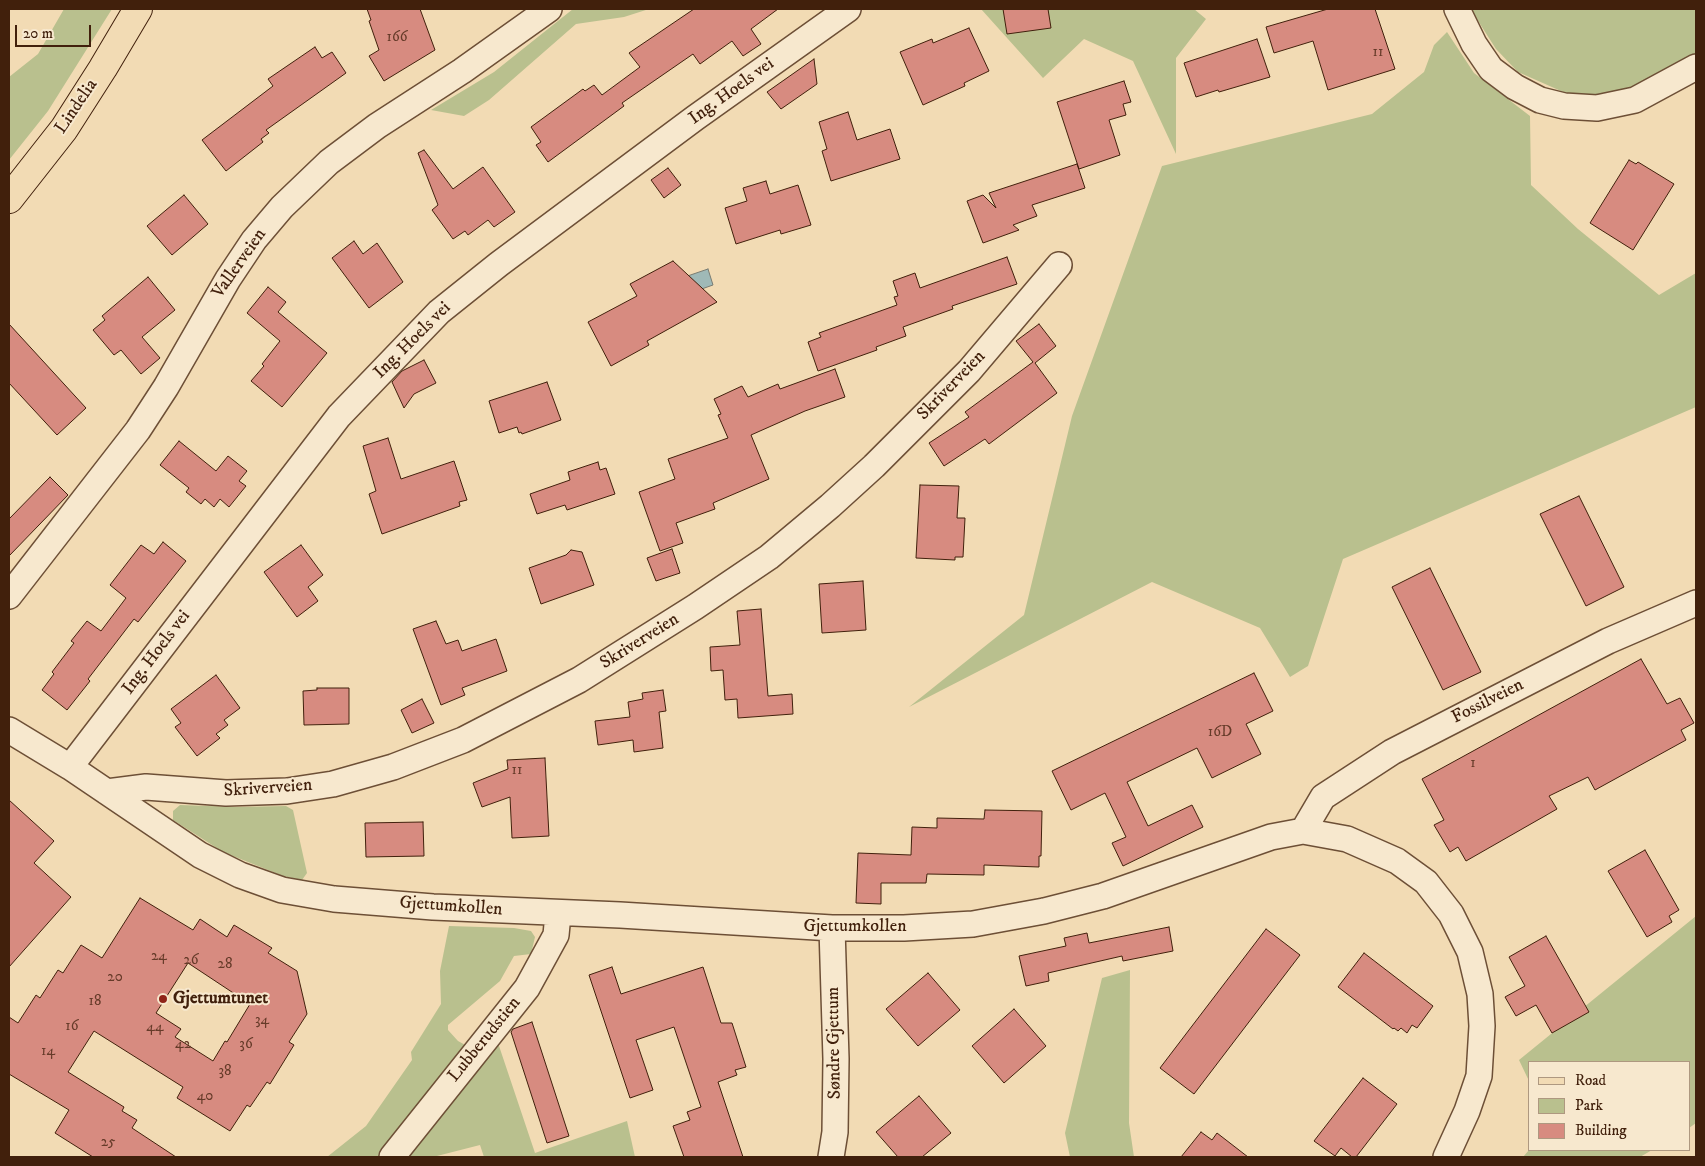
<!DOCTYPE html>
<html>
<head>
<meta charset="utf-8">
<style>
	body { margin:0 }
	#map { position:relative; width:1705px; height:1166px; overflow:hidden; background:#f2dbb4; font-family:"IM FELL DW Pica",serif }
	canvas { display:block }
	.frame { position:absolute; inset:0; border:10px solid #41200c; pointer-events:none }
	.legend { position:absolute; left:1528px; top:1061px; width:162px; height:90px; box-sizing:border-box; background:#f7e8ce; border:1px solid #ae9880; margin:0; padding:6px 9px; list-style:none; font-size:15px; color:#41200c }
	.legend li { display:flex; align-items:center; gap:10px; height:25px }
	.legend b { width:25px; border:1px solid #ae9880 }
	.scale { position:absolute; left:15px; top:25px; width:76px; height:22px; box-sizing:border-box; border:2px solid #41200c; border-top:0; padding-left:6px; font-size:15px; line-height:18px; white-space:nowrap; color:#41200c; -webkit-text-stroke:4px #f7e8ce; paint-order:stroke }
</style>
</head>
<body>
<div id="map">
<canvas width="1705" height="1166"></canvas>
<div class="frame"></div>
<ul class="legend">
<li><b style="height:6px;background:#f2dbb4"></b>Road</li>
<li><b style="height:14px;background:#b9c08e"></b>Park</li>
<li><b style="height:14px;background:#d78b80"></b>Building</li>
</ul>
<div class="scale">20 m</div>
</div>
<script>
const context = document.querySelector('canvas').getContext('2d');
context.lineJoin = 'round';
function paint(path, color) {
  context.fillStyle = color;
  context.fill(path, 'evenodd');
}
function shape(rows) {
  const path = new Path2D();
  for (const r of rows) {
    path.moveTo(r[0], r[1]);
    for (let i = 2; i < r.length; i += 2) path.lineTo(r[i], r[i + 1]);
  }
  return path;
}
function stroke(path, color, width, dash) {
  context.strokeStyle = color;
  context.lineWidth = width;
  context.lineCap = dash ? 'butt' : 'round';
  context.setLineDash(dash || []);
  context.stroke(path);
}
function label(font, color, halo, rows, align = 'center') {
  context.font = font + ' "IM FELL DW Pica",serif';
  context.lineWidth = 4;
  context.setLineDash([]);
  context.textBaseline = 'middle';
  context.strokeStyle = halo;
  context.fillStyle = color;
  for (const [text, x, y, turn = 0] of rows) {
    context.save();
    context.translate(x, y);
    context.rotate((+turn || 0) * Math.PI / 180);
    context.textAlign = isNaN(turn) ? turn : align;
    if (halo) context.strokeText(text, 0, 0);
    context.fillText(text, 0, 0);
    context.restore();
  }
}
paint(shape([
	[64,9,112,9,48,111,9,160,9,77,38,54],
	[573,9,649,9,624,17,576,24,489,100,464,116,431,110,494,72],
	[981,9,1194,9,1206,19,1176,58,1176,154,1133,61,1084,39,1043,78],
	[1472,9,1696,9,1696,59,1677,70,1588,103,1518,72,1496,49,1473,13],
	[1447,32,1474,73,1530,116,1531,185,1578,229,1659,295,1696,273,1696,407,1343,559,1308,666,1290,677,1260,628,1152,582,909,707,1024,615,1072,416,1162,166,1372,114,1424,72,1434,45],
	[180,805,237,807,286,806,293,810,307,873,302,880,283,876,223,852,173,820,173,811],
	[1696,916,1696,1123,1689,1128,1689,1062,1529,1062,1529,1081,1519,1060],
	[449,926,514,928,531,931,535,937,531,954,514,956,500,981,448,1025,448,1030,458,1041,467,1046,381,1157,327,1157,366,1126,412,1060,411,1052,441,1004,440,971],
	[1130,970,1129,1123,1134,1157,1070,1157,1065,1133,1102,978],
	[496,1037,535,1153,627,1121,635,1157,484,1157,480,1145,433,1157,409,1157],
	[1529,1150,1652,1150,1640,1157,1523,1157]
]), '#b9c08e');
const water = shape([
	[708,269,713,285,676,298,670,282,708,269]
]);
paint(water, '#9fb9b7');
stroke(water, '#797c73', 1);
const building = shape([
	[367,9,420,9,435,50,384,81,369,56,379,50,369,21,371,20,367,9],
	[694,9,778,9,751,29,761,44,743,56,732,41,700,64,693,54,622,103,624,106,548,162,536,145,541,142,531,127,583,89,585,91,594,85,602,95,640,67,629,53,694,9],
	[1003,9,1048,9,1051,28,1007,34,1003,9],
	[1328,9,1375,9,1395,69,1328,90,1313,41,1274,53,1266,27,1328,9],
	[969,28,989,71,964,83,965,86,923,105,900,52,932,39,933,43,969,28],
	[1257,39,1270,77,1219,92,1218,90,1196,97,1184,63,1257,39],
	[315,47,322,58,332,52,346,73,266,130,269,133,261,139,263,142,226,171,202,140,273,86,268,79,315,47],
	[814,59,817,84,781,109,767,92,814,59],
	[1124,81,1131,102,1123,104,1126,115,1109,120,1120,155,1079,169,1057,102,1124,81],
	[848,112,857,140,890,129,900,159,831,181,822,151,827,149,819,122,848,112],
	[424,150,453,189,483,167,515,212,494,227,488,220,468,235,465,231,453,239,432,210,438,205,418,153,424,150],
	[1629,160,1636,164,1638,162,1674,184,1633,250,1590,223,1629,160],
	[1077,164,1085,188,1032,205,1037,216,1013,225,1019,230,983,243,967,201,983,195,996,208,989,193,1077,164],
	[668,168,681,185,664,198,651,180,668,168],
	[766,181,770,194,798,185,811,225,781,234,780,230,736,244,725,208,747,201,743,188,766,181],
	[184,195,208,224,172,255,147,226,184,195],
	[354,241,363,254,377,243,403,282,369,308,332,258,354,241],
	[1007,257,1017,284,952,306,953,309,903,327,906,336,876,347,877,350,818,371,808,342,821,337,819,333,897,305,894,297,898,296,893,281,915,273,920,288,1007,257],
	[673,261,717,302,647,341,649,345,611,366,588,322,637,296,630,284,673,261],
	[148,277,175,310,142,337,160,358,141,374,121,350,114,355,93,330,105,320,102,316,148,277],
	[268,287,286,302,278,312,327,353,282,407,251,381,264,366,262,364,280,341,247,313,268,287],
	[9,324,86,408,57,435,9,383,9,324],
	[1039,324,1056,346,1035,363,1057,393,989,444,985,439,944,466,929,443,969,417,965,412,1033,362,1016,341,1039,324],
	[424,360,436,383,414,394,404,408,392,382,402,371,424,360],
	[835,369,845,397,805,411,751,435,769,479,713,503,715,509,676,523,683,543,660,551,639,492,675,479,668,459,728,438,718,415,721,414,714,399,742,386,748,397,778,384,780,389,835,369],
	[547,382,561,420,522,434,521,432,519,433,517,427,499,433,489,401,547,382],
	[388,438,401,479,454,461,467,500,459,502,460,506,382,534,369,494,376,491,363,446,388,438],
	[179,441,216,471,228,456,247,471,239,481,246,486,229,507,220,499,214,507,205,499,201,504,186,492,189,488,160,465,179,441],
	[598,462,600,470,606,468,615,494,567,510,565,505,537,514,530,494,570,480,568,472,598,462],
	[50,477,68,495,9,556,9,519,50,477],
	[920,485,959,486,957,518,965,518,963,557,955,557,955,560,916,558,920,485],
	[1579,496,1624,587,1586,606,1540,514,1579,496],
	[163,542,186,561,138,622,134,619,88,679,90,681,67,710,42,690,54,674,52,672,74,643,71,641,87,621,101,631,126,598,110,585,141,545,154,554,163,542],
	[301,545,323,575,308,587,318,601,297,617,264,572,301,545],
	[672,549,680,573,656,581,647,558,672,549],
	[571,550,582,552,594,585,541,604,529,568,566,555,571,550],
	[1430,568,1481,672,1443,690,1392,587,1430,568],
	[863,581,866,630,822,633,819,584,863,581],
	[761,609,768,696,792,694,793,714,738,718,737,699,725,700,723,670,711,671,710,647,740,645,737,611,761,609],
	[436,621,446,644,458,640,462,651,496,639,507,671,462,688,465,695,441,705,413,629,436,621],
	[1641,659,1667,704,1680,698,1694,723,1681,730,1686,740,1595,790,1588,777,1549,796,1557,809,1466,861,1458,847,1450,852,1434,825,1444,820,1422,779,1641,659],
	[1254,673,1273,711,1246,724,1261,754,1212,778,1197,748,1127,782,1148,826,1192,805,1203,827,1123,866,1112,843,1126,837,1105,793,1071,810,1052,771,1254,673],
	[216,675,240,708,224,720,228,725,216,734,220,738,197,756,175,727,181,723,171,709,216,675],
	[317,688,349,688,349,724,304,725,303,691,317,690,317,688],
	[663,690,666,711,659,712,663,748,634,752,633,740,598,745,595,721,630,717,628,702,643,699,642,693,663,690],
	[422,699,434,723,412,733,401,710,422,699],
	[545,758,549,836,512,838,510,797,482,807,473,783,508,769,507,760,545,758],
	[9,800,54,841,34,863,71,897,9,967,9,800],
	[985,810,1042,811,1041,856,1039,856,1039,867,984,865,984,875,927,874,926,883,881,883,881,904,856,903,858,853,911,855,912,827,937,828,937,818,984,819,985,810],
	[423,822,424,856,366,857,365,823,423,822],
	[1645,850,1679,910,1669,916,1672,922,1647,937,1608,871,1645,850],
	[140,898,193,930,200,919,227,937,234,925,272,948,268,953,297,971,307,1014,289,1042,294,1045,270,1084,267,1082,250,1107,247,1105,230,1131,177,1098,183,1087,94,1031,68,1072,124,1107,122,1111,137,1120,132,1128,176,1157,93,1157,55,1133,69,1110,9,1074,9,1017,18,1023,36,995,40,998,58,970,63,973,81,945,102,958,140,898],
	[188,963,250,1004,227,1042,225,1041,213,1061,175,1037,181,1029,156,1013,188,963],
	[1169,927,1173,951,1123,961,1122,956,1048,973,1049,981,1026,986,1019,956,1066,946,1064,938,1087,933,1089,943,1169,927],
	[1266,929,1300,955,1194,1094,1160,1068,1266,929],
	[1546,936,1589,1012,1552,1033,1536,1005,1516,1016,1505,997,1525,986,1509,957,1546,936],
	[1364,953,1433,1006,1417,1028,1412,1025,1407,1033,1401,1028,1398,1031,1394,1028,1393,1029,1338,987,1364,953],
	[612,967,621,994,703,967,721,1023,732,1023,746,1067,735,1070,737,1075,718,1082,743,1157,684,1157,673,1126,690,1120,687,1112,701,1107,674,1027,636,1040,653,1090,630,1098,589,975,612,967],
	[928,973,960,1010,918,1046,886,1009,928,973],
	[1014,1009,1046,1046,1004,1083,972,1046,1014,1009],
	[532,1022,569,1136,547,1143,511,1032,513,1029,532,1022],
	[1363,1078,1397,1104,1356,1157,1352,1157,1341,1148,1335,1156,1314,1141,1363,1078],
	[919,1096,951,1133,922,1157,898,1157,876,1132,919,1096],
	[1201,1132,1212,1140,1217,1133,1248,1157,1181,1157,1201,1132]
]);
paint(building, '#d78b80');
stroke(building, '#41200c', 1);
const minor = shape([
	[1457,9,1474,44,1491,69,1515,87,1540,100,1564,106,1597,108,1635,100,1696,67],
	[9,596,138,430,166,387,228,279,254,240,282,207,329,162,377,126,462,71,549,9],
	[9,730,70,767,200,855,240,875,282,890,334,899,433,907,620,915,832,928,904,928,973,924,1044,911,1103,896,1271,837,1303,831,1347,839,1397,861,1426,882,1451,914,1470,952,1480,994,1482,1026,1479,1076,1467,1111,1446,1157],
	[70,767,339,416,439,312,499,264,695,118,848,9],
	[107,792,146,787,226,793,287,791,333,784,393,767,463,740,579,680,695,607,769,557,830,506,874,466,969,371,1059,265],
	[1303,831,1323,797,1392,752,1608,641,1696,603],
	[392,1157,527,988,556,935,558,914],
	[831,1157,835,1132,836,1059,832,928]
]);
const major = shape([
	[9,199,64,129,103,68,138,9]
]);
stroke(minor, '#6d4f36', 28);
stroke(major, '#41200c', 30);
stroke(minor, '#f7e8ce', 25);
stroke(major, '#f2dbb4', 28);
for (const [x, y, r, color] of [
	[163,999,5,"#8f2418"]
]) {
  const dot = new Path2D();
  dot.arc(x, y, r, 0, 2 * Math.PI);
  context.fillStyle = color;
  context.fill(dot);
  stroke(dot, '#f7e8ce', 2);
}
label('15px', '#663b29', null, [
	["166",397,38],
	["11",1378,53],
	["16D",1220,733],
	["1",1473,764],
	["11",517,771],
	["24",159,957],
	["26",191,961],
	["28",225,965],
	["20",115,978],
	["18",95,1002],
	["34",262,1021],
	["16",72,1027],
	["44",155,1028],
	["42",183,1045],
	["36",246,1045],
	["14",48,1052],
	["38",225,1072],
	["40",205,1097],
	["25",108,1143]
]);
label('18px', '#41200c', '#f7e8ce', [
	["Ing. Hoels vei",732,92,-36],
	["Lindelia",77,107,-56],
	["Vallerveien",240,264,-55],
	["Ing. Hoels vei",413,341,-45],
	["Skriverveien",952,386,-46],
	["Skriverveien",640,642,-32],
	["Ing. Hoels vei",157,653,-53],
	["Fossilveien",1488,702,-27],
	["Skriverveien",268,789,-4],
	["Gjettumkollen",451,907,4],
	["Gjettumkollen",855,927],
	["Lubberudstien",485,1040,-51],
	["Søndre Gjettum",835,1043,-91]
]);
label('bold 18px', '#41200c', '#f7e8ce', [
	["Gjettumtunet",173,999]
], 'left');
</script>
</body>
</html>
